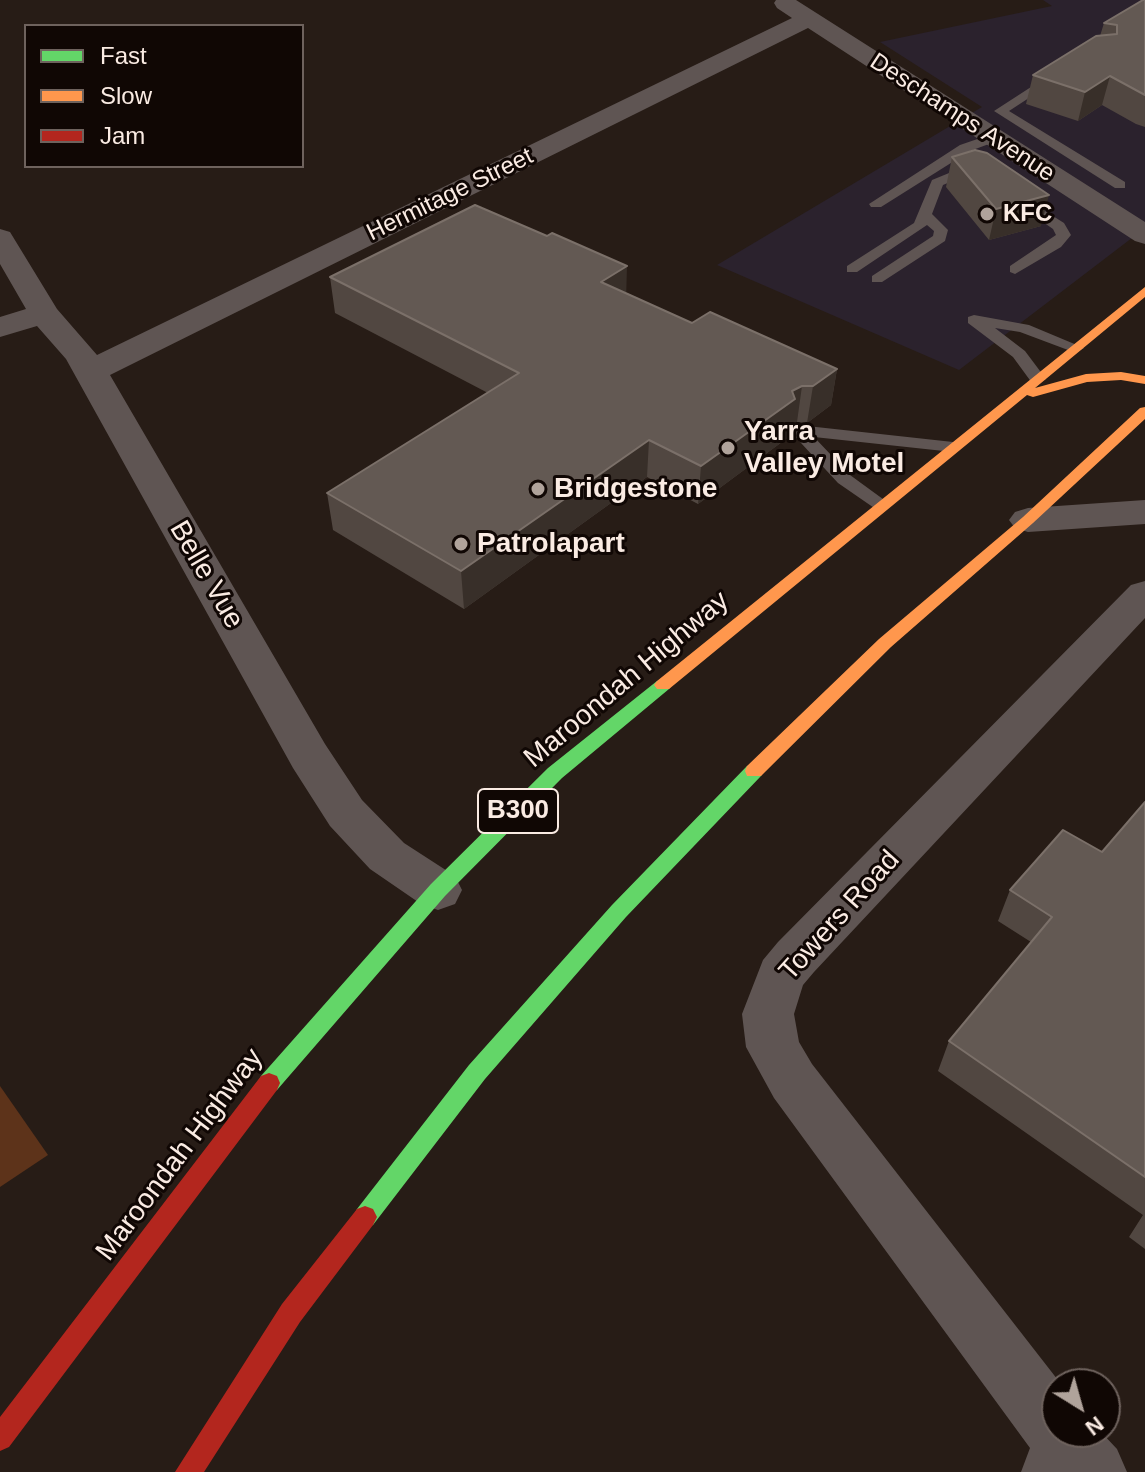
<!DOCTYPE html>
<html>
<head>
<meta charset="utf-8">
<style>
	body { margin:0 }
	#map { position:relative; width:1145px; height:1472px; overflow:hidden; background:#271c16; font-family:Arial,sans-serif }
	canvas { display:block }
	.legend { position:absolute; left:24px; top:24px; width:280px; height:144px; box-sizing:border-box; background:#100704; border:2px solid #6e625d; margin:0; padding:10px 14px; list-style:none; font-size:24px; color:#faebe3 }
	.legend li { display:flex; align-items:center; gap:16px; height:40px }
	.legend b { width:40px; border:2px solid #6e625d }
	.north { position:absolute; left:1041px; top:1368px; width:80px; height:80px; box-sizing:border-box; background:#100704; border:2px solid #6e625d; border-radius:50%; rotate:143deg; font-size:22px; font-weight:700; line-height:32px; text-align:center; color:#faebe3 }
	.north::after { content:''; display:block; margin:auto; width:28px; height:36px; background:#b0a39b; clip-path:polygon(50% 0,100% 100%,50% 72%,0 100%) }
</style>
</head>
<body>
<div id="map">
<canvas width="1145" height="1472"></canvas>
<ul class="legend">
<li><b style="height:10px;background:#63d668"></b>Fast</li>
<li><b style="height:10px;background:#ff974d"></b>Slow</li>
<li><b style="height:10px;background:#b3261e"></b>Jam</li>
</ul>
<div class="north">N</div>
</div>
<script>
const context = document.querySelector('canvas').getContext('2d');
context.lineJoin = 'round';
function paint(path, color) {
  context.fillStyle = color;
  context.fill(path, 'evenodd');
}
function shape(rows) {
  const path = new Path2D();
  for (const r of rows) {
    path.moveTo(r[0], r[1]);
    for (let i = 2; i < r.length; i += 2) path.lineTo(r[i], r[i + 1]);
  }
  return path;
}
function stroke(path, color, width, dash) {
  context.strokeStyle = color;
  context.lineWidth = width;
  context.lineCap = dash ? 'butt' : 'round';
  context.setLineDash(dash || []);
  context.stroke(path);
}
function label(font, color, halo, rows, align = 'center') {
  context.font = font + ' Arial,sans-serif';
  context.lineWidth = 6;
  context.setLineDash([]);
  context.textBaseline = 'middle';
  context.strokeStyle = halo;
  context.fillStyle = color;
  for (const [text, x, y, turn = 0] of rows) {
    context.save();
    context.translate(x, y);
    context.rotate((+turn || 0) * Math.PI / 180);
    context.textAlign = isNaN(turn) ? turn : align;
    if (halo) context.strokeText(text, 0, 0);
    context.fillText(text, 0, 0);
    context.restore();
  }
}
paint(shape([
	[1043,0,1145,0,1145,228,959,370,717,265,982,107,880,42,1052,6]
]), '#2b222d');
paint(shape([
	[0,1086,48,1155,0,1187]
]), '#5d331a');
paint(shape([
	[1048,76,1058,79,1009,111,1125,182,1125,188,1115,188,994,111,1048,76],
	[992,134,997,135,997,141,970,151,881,207,871,207,869,204,960,145,992,134],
	[974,170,979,171,979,177,957,179,943,185,932,214,948,230,945,241,882,282,872,282,872,276,933,236,934,231,927,225,857,272,847,272,847,266,914,223,932,180,954,171,974,170],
	[1021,196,1064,223,1071,235,1061,247,1015,274,1010,272,1010,266,1056,235,1053,229,1016,203,1016,197,1021,196],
	[974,315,1029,325,1084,348,1076,353,1020,332,995,328,1025,351,1046,379,1038,384,1032,383,1013,357,968,323,968,317,974,315],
	[798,425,953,442,962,447,953,452,814,437,850,475,887,502,889,506,880,512,838,483,789,430,798,425]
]), '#5f5553');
paint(shape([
	[776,0,796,0,1145,222,1145,244,1135,241,808,28,110,375,325,744,362,800,404,843,455,876,462,890,455,904,438,910,421,904,370,869,330,826,293,768,66,359,37,326,0,337,0,317,26,309,0,264,0,229,10,232,57,309,97,355,792,18,777,8,774,3,776,0],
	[1145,500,1145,524,1028,532,1015,528,1009,520,1015,512,1028,508,1145,500],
	[1145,581,1145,618,814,972,803,985,794,1014,799,1042,812,1064,1061,1384,1057,1384,1057,1432,1101,1432,1117,1449,1127,1472,1021,1472,1030,1448,774,1098,746,1047,742,1014,763,960,778,942,1131,585,1145,581]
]), '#5f5553');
paint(shape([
	[663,679,672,685,669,689,562,778,445,896,277,1090,269,1093,261,1090,258,1083,261,1076,431,884,548,768,657,681,663,679],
	[754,764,761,766,763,771,761,776,626,917,485,1079,373,1225,365,1228,357,1225,353,1217,357,1209,469,1065,612,905,747,766,754,764]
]), '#63d668');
paint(shape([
	[1145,287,1145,297,1035,388,1086,374,1121,372,1145,376,1145,384,1121,380,1087,382,1033,397,1027,395,669,689,657,689,654,685,657,681,1145,287],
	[1145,407,1145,419,1033,523,891,647,761,776,747,776,745,771,747,766,879,639,1023,517,1140,408,1145,407]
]), '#ff974d');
paint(shape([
	[269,1073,277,1076,280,1083,277,1090,9,1447,0,1451,0,1417,261,1076,269,1073],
	[365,1206,373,1209,377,1217,373,1225,300,1322,204,1472,175,1472,282,1304,357,1209,365,1206]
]), '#b3261e');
paint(shape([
	[1145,0,1145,127,1136,124,1102,105,1078,121,1026,104,1033,75,1100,36,1104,23],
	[952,157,1041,226,989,240,946,187],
	[330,277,627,293,692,323,837,369,831,405,807,423,797,422,792,425,790,436,698,504,647,477,464,609,333,530,327,493,488,393,335,313],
	[1145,802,1145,1249,1129,1237,1143,1215,938,1071,949,1041,1031,942,998,921,1010,890,1102,852]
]), '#514741');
paint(shape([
	[1110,76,1102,105,1078,121,1085,92],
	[1049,195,1041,226,989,240,996,209],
	[627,266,626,302,601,282],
	[837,369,831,405,807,423,813,386],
	[802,386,797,422,792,425,790,436,698,504,701,466,792,391],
	[649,440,647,477,464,609,461,571]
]), '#382f29');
const building = shape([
	[1143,0,1145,0,1145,95,1110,76,1085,92,1033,75,1096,36,1117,34,1117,25,1104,23,1143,0],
	[975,150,987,153,1049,195,996,209,952,157,975,150],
	[475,205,547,236,552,233,627,266,601,282,692,323,710,312,837,369,813,386,802,386,792,391,795,399,701,466,649,440,461,571,327,493,519,373,330,277,475,205],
	[1145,802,1145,1177,949,1041,1052,917,1010,890,1063,830,1102,852,1145,802]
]);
paint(building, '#635953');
stroke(building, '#7b7069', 2);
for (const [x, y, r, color] of [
	[987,214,8,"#b0a39b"],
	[728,448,8,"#b0a39b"],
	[538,489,8,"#b0a39b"],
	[461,544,8,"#b0a39b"]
]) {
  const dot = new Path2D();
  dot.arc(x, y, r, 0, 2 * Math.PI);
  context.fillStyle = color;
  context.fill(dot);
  stroke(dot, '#100704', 3);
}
label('24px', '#faebe3', '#100704', [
	["Deschamps Avenue",962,118,33],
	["Hermitage Street",450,195,-26]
]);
label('bold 24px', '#faebe3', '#100704', [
	["KFC",1003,214]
], 'left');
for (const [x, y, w] of [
	[518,811,80]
]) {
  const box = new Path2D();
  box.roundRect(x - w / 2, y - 22, w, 44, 6);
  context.fillStyle = '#100704';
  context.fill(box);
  stroke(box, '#faebe3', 2);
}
label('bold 26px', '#faebe3', null, [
	["B300",518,811]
]);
label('bold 28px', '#faebe3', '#100704', [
	["Yarra",744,432],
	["Valley Motel",744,464],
	["Bridgestone",554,489],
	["Patrolapart",477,544]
], 'left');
label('28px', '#faebe3', '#100704', [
	["Belle Vue",206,575,60],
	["Maroondah Highway",627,680,-40],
	["Towers Road",840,916,-48],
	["Maroondah Highway",180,1155,-53]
]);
</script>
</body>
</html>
